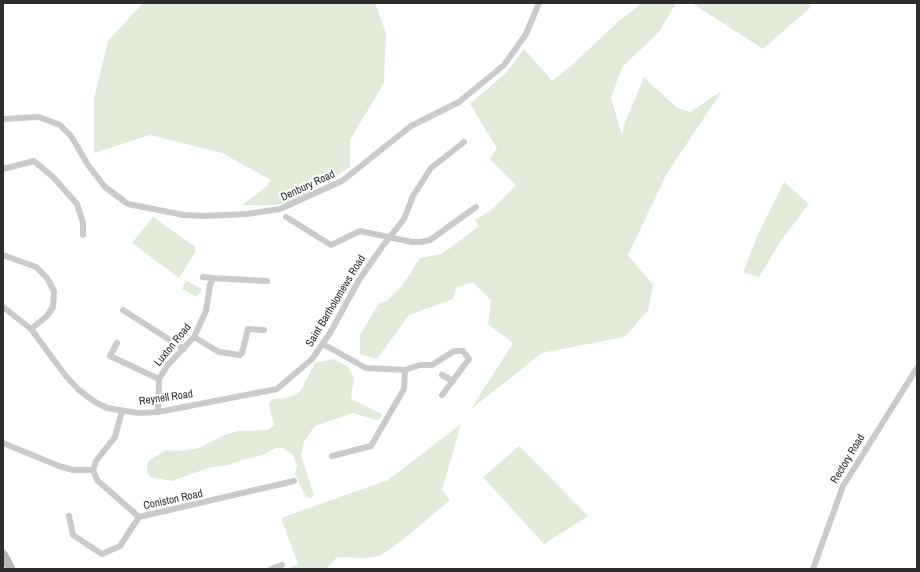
<!DOCTYPE html>
<html>
<head>
<meta charset="utf-8">
<style>
	body { margin:0 }
	#map { position:relative; width:920px; height:572px; overflow:hidden; background:#fff; font-family:"Archivo Narrow",sans-serif }
	canvas { display:block }
	.frame { position:absolute; inset:0; border:4px solid #2d2d2d; pointer-events:none }
</style>
</head>
<body>
<div id="map">
<canvas width="920" height="572"></canvas>
<div class="frame"></div>
</div>
<script>
const context = document.querySelector('canvas').getContext('2d');
context.lineJoin = 'round';
function paint(path, color) {
  context.fillStyle = color;
  context.fill(path, 'evenodd');
}
function shape(rows) {
  const path = new Path2D();
  for (const r of rows) {
    path.moveTo(r[0], r[1]);
    for (let i = 2; i < r.length; i += 2) path.lineTo(r[i], r[i + 1]);
  }
  return path;
}
function stroke(path, color, width, dash) {
  context.strokeStyle = color;
  context.lineWidth = width;
  context.lineCap = dash ? 'butt' : 'round';
  context.setLineDash(dash || []);
  context.stroke(path);
}
function label(font, color, halo, rows, align = 'center') {
  context.font = font + ' "Archivo Narrow",sans-serif';
  context.lineWidth = 4;
  context.setLineDash([]);
  context.textBaseline = 'middle';
  context.strokeStyle = halo;
  context.fillStyle = color;
  for (const [text, x, y, turn = 0] of rows) {
    context.save();
    context.translate(x, y);
    context.rotate((+turn || 0) * Math.PI / 180);
    context.textAlign = isNaN(turn) ? turn : align;
    if (halo) context.strokeText(text, 0, 0);
    context.fillText(text, 0, 0);
    context.restore();
  }
}
paint(shape([
	[143,3,375,3,386,33,384,83,350,140,350,167,295,201,275,205,242,205,267,186,271,180,222,153,150,135,94,153,94,98,108,41],
	[642,3,676,3,659,32,623,66,617,81,611,98,622,135,624,125,644,77,677,108,690,112,722,91,667,173,628,255,653,285,648,311,624,337,542,353,471,409,513,343,488,324,491,300,473,282,457,287,453,299,409,315,377,359,360,354,360,335,379,303,387,301,402,286,420,258,442,254,479,226,475,220,490,211,516,185,490,159,497,148,470,104,505,74,524,49,552,81,572,65,619,21],
	[692,3,809,3,811,7,763,49],
	[784,182,809,204,782,239,759,277,743,272,759,232],
	[153,217,194,246,196,251,179,278,132,243],
	[186,281,202,289,197,297,182,289],
	[334,359,347,366,354,377,351,399,382,414,381,418,376,420,353,413,315,426,304,441,301,456,314,495,311,498,306,497,295,474,297,465,293,455,283,448,276,448,262,455,239,461,229,465,208,468,172,481,150,477,147,471,148,461,166,450,181,451,199,448,224,435,238,431,268,430,274,425,269,406,270,402,273,399,285,398,295,395,301,390,315,363],
	[461,424,442,490,450,500,400,542,380,556,366,558,337,557,326,569,285,569,298,564,281,518,388,480],
	[519,446,588,516,544,544,483,477]
]), '#e2ebda');
stroke(shape([
	[3,119,39,117,60,125,71,136,88,165,105,187,128,204,184,215,203,216,247,214,280,209,342,181,411,126,459,102,504,65,526,34,539,3],
	[3,169,34,161,54,178,77,204,83,223,83,235],
	[286,217,331,245,360,231,412,242,421,242,430,240,476,207],
	[3,255,36,267,47,278,54,291,53,307,47,316,31,329],
	[213,278,267,281],
	[3,307,31,329,65,375,79,390,95,402,107,408,138,413,158,412,277,389,312,359,330,333,359,280,382,247,404,219,413,196,431,168,464,142],
	[123,310,184,349],
	[194,337,219,352,240,355,242,353,248,329,264,330],
	[117,343,110,356,159,379],
	[323,344,366,368,405,370,420,365,432,365,454,351,463,351,469,359,442,395],
	[442,375,453,381],
	[122,411,115,437,96,461,93,470,97,480,139,517],
	[158,412,159,379,167,366,194,337,206,311,210,285,213,278,203,277],
	[3,443,59,466,73,470,93,470],
	[332,456,371,446,404,389,405,370],
	[69,516,73,535,102,554,120,546,139,517],
	[139,517,294,481],
	[271,569,282,565],
	[813,569,843,486,917,368]
]), '#cacaca', 6);
stroke(shape([
	[3,554,11,569]
]), '#b7b7b7', 9);
label('11px', '#2d2d2d', '#fff', [
	["Denbury Road",308,186,-25],
	["Saint Bartholomews Road",336,301,-59],
	["Luxton Road",173,345,-51],
	["Reynell Road",166,398,-8],
	["Rectory Road",848,459,-59],
	["Coniston Road",173,500,-12]
]);
</script>
</body>
</html>
